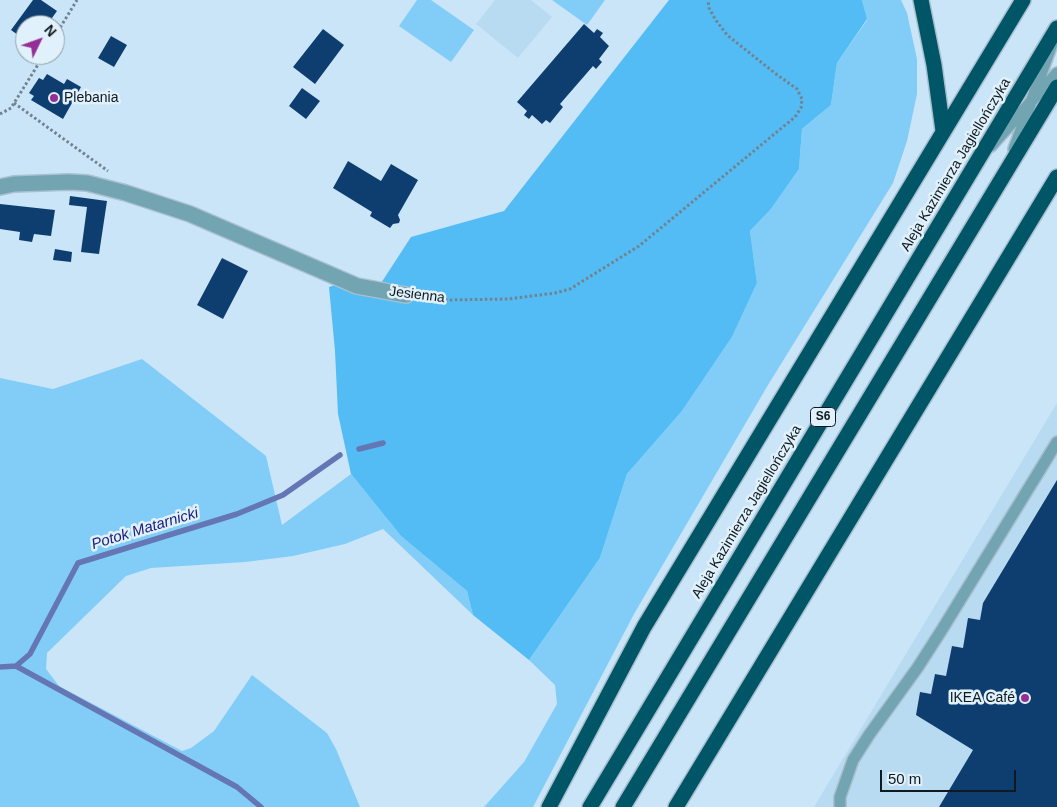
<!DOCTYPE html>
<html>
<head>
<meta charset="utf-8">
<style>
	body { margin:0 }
	#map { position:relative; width:1057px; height:807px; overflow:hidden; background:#cae5f7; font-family:Arial,sans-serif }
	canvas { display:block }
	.north { position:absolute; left:15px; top:15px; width:50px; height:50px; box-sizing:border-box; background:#e0f1fb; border:1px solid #8c9ba3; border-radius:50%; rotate:48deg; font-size:14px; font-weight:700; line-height:20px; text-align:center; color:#0f191f }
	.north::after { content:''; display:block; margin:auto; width:18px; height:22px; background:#952f95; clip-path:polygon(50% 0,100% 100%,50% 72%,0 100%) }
	.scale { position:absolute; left:880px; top:770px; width:136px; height:22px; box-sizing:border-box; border:2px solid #0f191f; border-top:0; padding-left:6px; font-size:15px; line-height:18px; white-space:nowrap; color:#0f191f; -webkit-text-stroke:4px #e0f1fb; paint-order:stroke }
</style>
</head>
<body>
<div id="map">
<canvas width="1057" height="807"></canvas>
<div class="north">N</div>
<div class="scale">50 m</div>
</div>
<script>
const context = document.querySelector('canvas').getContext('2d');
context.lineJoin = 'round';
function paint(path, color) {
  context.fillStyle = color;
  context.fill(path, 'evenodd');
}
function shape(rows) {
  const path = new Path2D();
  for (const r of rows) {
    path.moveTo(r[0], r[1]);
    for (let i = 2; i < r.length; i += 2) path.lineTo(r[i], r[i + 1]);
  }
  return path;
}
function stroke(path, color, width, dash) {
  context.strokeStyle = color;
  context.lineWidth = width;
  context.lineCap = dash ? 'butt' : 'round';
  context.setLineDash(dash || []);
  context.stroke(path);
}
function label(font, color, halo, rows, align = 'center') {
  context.font = font + ' Arial,sans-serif';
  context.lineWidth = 5;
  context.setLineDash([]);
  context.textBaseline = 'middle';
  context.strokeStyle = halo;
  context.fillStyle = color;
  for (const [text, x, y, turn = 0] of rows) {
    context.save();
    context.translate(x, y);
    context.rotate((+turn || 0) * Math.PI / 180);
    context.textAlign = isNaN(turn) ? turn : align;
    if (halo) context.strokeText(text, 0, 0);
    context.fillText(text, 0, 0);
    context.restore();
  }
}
paint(shape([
	[495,0,531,0,552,17,518,58,476,24],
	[1057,403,1057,807,814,807,886,687]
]), '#b8dbf1');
paint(shape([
	[417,0,431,0,474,30,451,62,399,26],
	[552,0,605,0,587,25],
	[862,0,901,0,907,13,917,59,917,94,907,141,893,183,768,385,634,614,533,807,484,807,524,762,557,704,555,685,529,660,600,558,627,474,682,411,732,337,757,283,750,231,771,209,799,169,802,129,831,105,837,63,867,20],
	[142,359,266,456,282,525,351,474,401,536,467,591,473,615,383,529,345,544,293,556,245,562,151,568,126,576,47,653,46,669,59,686,182,751,191,748,214,731,252,675,327,733,336,749,360,807,0,807,0,378,53,389]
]), '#82cdf8');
paint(shape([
	[669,0,862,0,867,19,837,63,831,105,802,129,799,169,771,209,750,231,757,283,732,337,682,411,627,474,600,558,529,660,473,615,467,591,401,536,351,474,338,414,335,351,329,287,341,283,372,297,411,237,504,211]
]), '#54bcf4');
stroke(shape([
	[359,449,383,443],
	[16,666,237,787,261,807],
	[0,667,16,666,30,654,78,563,237,514,283,495,340,455]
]), '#6476b3', 5.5);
paint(shape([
	[33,0,41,0,57,11,47,25,25,25,25,40,11,30],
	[584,24,594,33,597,29,603,33,600,37,609,46,599,59,602,62,596,69,593,66,560,104,563,107,550,123,546,120,542,124,532,115,529,119,524,115,527,111,517,102],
	[323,29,344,45,315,84,293,67],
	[111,36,127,45,114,67,98,58],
	[47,74,64,84,67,79,81,87,63,119,31,100,34,96,29,93,39,78,43,80],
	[302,88,320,101,306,119,289,106],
	[348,161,381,181,391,164,418,180,398,215,400,220,399,223,393,224,390,228,370,216,372,212,333,188],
	[70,196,107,201,99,254,81,252,87,207,69,205],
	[0,204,55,210,51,236,34,234,32,242,19,240,20,232,0,229],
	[55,249,72,252,71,262,53,260],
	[222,258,248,271,223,319,197,305],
	[1057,480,1057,807,939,807,973,750,916,715,920,692,931,694,935,674,946,676,952,646,963,648,968,618,980,620,983,603]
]), '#0e3e70');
const service = shape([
	[991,146,1057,73],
	[1014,149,1052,44],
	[840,807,840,797,853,760,869,735,918,667,943,628,1057,442]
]);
const minor = shape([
	[0,187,14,184,69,182,87,183,126,193,190,214,357,286,406,295]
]);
const motorway = shape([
	[921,0,934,65,943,131],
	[549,807,644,627,1023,0],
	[590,807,1057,28],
	[623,807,1057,87],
	[676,807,1057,177]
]);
stroke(service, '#a8c0d0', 14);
stroke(minor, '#a8c0d0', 18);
stroke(motorway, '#a8c0d0', 18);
stroke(shape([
	[55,36,77,0],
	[14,103,108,171],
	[0,114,11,108,44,55],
	[420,297,445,300,508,299,555,293,570,289,639,246,795,117,801,108,802,99,797,89,776,74,727,35,715,19,709,8,708,0]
]), '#718390', 3, [2.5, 2.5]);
stroke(service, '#72a4b1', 11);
stroke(minor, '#72a4b1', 15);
stroke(motorway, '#005666', 15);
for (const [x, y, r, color] of [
	[54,98,5,"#952f95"],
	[1025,698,5,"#952f95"]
]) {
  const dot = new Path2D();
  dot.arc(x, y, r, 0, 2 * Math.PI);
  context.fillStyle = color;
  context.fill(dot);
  stroke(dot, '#e0f1fb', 2);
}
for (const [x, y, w] of [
	[823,417,25]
]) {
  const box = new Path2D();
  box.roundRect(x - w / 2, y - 9.5, w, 19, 4);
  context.fillStyle = '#e0f1fb';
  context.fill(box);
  stroke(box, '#0f191f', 1);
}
label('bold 12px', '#0f191f', null, [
	["S6",823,417]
]);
label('14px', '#0f191f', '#e0f1fb', [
	["Plebania",64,98],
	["IKEA Café",1015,698,"right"]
], 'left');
label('14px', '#0f191f', '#e0f1fb', [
	["Aleja Kazimierza Jagiellończyka",956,165,-59],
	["Jesienna",417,295,7],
	["Aleja Kazimierza Jagiellończyka",747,512,-59]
]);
label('italic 15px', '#1e207f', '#e0f1fb', [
	["Potok Matarnicki",145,529,-17]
]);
</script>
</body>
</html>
